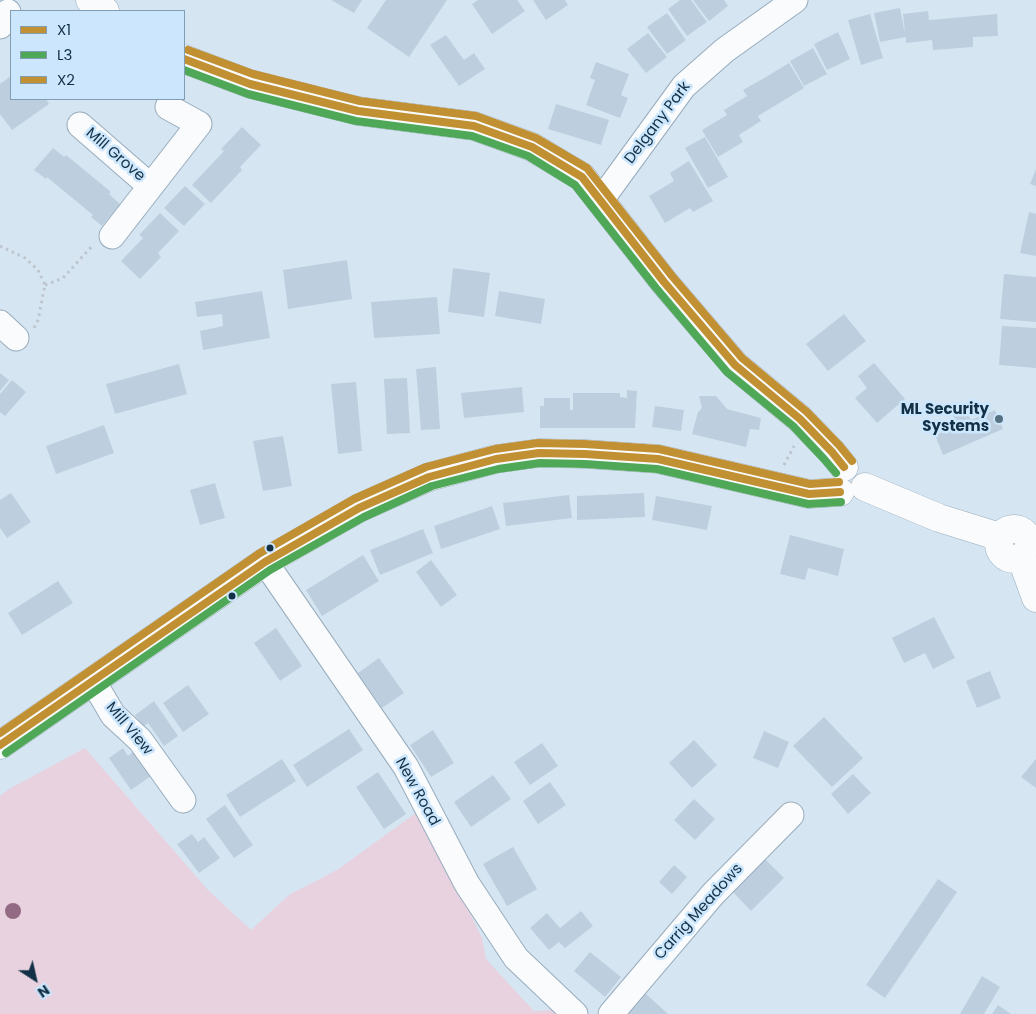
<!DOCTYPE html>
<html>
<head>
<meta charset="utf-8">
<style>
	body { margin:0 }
	#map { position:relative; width:1036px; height:1014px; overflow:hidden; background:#d6e5f2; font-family:Poppins,sans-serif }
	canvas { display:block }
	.legend { position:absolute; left:10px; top:10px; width:175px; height:90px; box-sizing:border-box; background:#cbe6fd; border:1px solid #819eb4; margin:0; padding:6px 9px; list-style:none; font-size:15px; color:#133146 }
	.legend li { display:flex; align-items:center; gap:10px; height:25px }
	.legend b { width:25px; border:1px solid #819eb4 }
	.north { position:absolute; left:10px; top:954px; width:50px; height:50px; -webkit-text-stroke:4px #cbe6fd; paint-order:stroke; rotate:145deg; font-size:14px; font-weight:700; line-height:20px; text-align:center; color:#133146 }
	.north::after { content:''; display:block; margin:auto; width:18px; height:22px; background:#133146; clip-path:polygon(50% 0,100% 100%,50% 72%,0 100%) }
</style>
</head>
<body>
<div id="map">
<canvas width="1036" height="1014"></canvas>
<ul class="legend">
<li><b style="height:6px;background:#c09033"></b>X1</li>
<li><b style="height:6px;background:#4fa857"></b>L3</li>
<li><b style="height:6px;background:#c09033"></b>X2</li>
</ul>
<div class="north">N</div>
</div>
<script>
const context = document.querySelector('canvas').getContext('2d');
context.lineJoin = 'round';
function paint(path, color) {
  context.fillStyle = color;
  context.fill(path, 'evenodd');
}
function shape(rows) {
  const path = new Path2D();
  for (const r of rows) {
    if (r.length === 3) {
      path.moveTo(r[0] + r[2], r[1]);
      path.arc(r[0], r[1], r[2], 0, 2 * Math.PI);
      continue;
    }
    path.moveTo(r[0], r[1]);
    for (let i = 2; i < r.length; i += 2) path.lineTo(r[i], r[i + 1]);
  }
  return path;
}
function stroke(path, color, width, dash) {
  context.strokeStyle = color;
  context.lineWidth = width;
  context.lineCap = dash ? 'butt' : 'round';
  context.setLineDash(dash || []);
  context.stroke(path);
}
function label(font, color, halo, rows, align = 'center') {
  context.font = font + ' Poppins,sans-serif';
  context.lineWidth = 5;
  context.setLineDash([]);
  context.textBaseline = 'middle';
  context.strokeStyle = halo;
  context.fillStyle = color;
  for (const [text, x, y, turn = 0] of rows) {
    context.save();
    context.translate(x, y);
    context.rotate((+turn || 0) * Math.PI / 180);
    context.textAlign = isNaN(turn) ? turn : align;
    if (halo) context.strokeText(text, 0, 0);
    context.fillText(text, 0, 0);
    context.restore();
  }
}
paint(shape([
	[85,748,207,889,251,930,289,895,337,870,420,810,482,938,486,959,534,1011,554,1010,558,1014,0,1014,0,796,9,789]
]), '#e8d2df');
paint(shape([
	[331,0,362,0,354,13],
	[386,0,447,0,409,57,367,28],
	[478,0,517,0,525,11,492,34,472,4],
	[533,0,565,0,568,5,546,20],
	[680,0,691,0,707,22,687,36,668,9],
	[693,0,724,0,728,6,709,21],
	[900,8,905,34,903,14,928,11,929,20,997,14,998,36,973,37,973,47,933,50,932,40,906,43,906,37,880,42,874,13],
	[667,13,686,40,667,54,647,27],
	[870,14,883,58,861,65,848,20],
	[838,32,850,59,827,70,814,44],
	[648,33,667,57,646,73,627,49],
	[446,35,464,60,474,53,485,69,459,86,430,45],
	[813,48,827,74,804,86,790,61],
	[596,62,629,74,621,95,628,98,620,118,586,105,595,80,590,78],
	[789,63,804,88,758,116,761,121,739,135,743,142,718,157,702,130,727,115,724,110,747,96,743,90,766,77,770,83,766,77],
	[11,76,11,99,46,99,49,104,12,130,0,114,0,84],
	[556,104,609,120,601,145,548,129],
	[242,127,261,145,240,167,242,170,211,203,192,185,224,151,221,149],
	[705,137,728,177,708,188,685,148],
	[53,148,64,157,66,155,77,164,111,192,109,194,120,204,102,226,91,217,93,215,59,187,47,177,46,179,34,170],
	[689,161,713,201,693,212,690,208,665,223,649,196,674,181,670,173],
	[1036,169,1036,186,1030,184],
	[185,186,205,204,184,226,164,208],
	[1029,212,1036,214,1036,256,1020,253],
	[160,213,179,231,158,253,161,257,140,279,121,261,143,238,139,235],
	[347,260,352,299,288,309,283,270],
	[453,268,490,273,484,317,448,312],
	[1004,274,1036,277,1036,322,1000,319],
	[262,291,270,338,203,350,200,331,223,326,222,314,197,317,195,302],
	[499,291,545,299,541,324,495,316],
	[437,297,440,334,374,338,371,302],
	[844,314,866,341,828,371,806,344],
	[1002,326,1036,328,1036,368,999,365],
	[874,363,905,399,877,423,855,398,867,388,858,376],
	[179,364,187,394,115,414,106,384],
	[436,367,440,429,421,430,416,369],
	[0,373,9,380,0,391],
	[407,378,410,433,387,434,384,379],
	[12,380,26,392,5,416,0,412,0,394],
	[356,382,362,451,338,454,331,384],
	[522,387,524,412,464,418,461,393],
	[627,390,637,391,635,428,540,428,540,406,544,406,544,398,570,398,570,410,573,410,573,393,620,393,620,397,627,398],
	[699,396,716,396,727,409,761,418,759,430,750,429,746,447,692,434,698,412,702,408],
	[655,406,684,410,681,431,652,427],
	[965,408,971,420,995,410,1003,429,943,455,935,435,957,426,952,413],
	[104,425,114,453,56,474,46,446],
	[283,436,292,486,263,491,253,441],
	[215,483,225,518,200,525,190,490],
	[11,493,31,522,7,538,0,528,0,500],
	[644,493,645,517,577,520,577,496],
	[569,495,572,518,506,526,503,503],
	[656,496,712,506,707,530,652,520],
	[492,506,500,529,441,549,434,526],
	[423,529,433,553,380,575,370,550],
	[790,535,844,549,838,576,808,568,805,580,780,574],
	[363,555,379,581,322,616,306,590],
	[431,560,457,595,441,607,416,572],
	[58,581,73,603,22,635,8,613],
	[934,617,955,658,933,669,925,653,904,663,892,638],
	[276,628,302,666,280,681,254,643],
	[379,658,404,693,382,708,358,673],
	[990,671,1001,698,977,708,966,681],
	[188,685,209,714,183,732,163,703],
	[154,701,178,736,164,746,148,723,143,727,135,715],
	[824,717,863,758,832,787,793,746],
	[349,729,363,750,307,787,293,765],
	[433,730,454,763,431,777,410,745],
	[764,731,789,742,778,768,753,758],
	[694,740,717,765,692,788,669,763],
	[542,743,558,766,530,785,514,762],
	[123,748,128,756,134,751,151,776,131,790,109,758],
	[282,759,296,781,240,817,226,795],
	[1036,759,1036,788,1021,777],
	[378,772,406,814,384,829,356,787],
	[853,774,871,793,848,814,831,794],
	[493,775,511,799,471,827,454,802],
	[550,782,566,805,538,824,523,801],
	[694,799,715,819,695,840,674,820],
	[225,805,253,845,234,858,206,819],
	[192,834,198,842,204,837,220,858,199,873,177,844],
	[513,847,537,889,507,906,483,864],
	[765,859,784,878,751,911,732,891],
	[674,865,687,877,672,894,659,882],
	[938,879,957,892,885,998,866,985],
	[581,911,593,926,565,948,559,942,549,950,530,928,547,913,560,928],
	[590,952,621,977,605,997,574,971],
	[982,976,1000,987,984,1014,960,1014],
	[645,993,668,1014,626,1014],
	[998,1005,1011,1014,992,1014]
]), '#bdcfde');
const minor = shape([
	[0,26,8,12],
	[80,125,149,185],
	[601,200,684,86,725,50,795,0],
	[112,236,199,124,168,107],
	[0,323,16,338],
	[265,562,406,767,467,884,516,958,575,1014],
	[93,681,113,715,140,740,183,800],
	[611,1014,713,894,791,815]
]);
const major = shape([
	[90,0,105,11],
	[184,59,250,84,358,111,474,126,532,147,582,177,664,282,735,365,800,419,832,452,844,467],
	[865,487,939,518,1000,537],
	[1014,544,15],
	[1021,557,1036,598],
	[0,745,265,562,359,508,429,477,496,459,539,453,585,454,658,459,809,494,840,492]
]);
stroke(minor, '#98acbc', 27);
stroke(major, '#98acbc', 29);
stroke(shape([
	[0,246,25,258,38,270,45,285,38,320,34,328],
	[45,285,63,278,93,245],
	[784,465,794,446]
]), '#bdc5cc', 3, [2.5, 4]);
stroke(minor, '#f9fbfd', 25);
stroke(major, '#f9fbfd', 28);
stroke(shape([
	[184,59,250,84,358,111,474,126,532,147,582,177,664,282,735,365,800,419,832,452,844,467],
	[0,745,265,562,359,508,429,477,496,459,539,453,585,454,658,459,809,494,840,492]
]), '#c09033', 8);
stroke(shape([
	[184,70,248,94,356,121,472,136,528,156,575,185,656,288,727,372,793,426,824,459,836,473],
	[6,753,270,570,364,517,432,486,498,469,540,463,585,464,657,469,808,504,841,502]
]), '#4fa857', 8);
stroke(shape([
	[188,50,253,74,360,101,476,116,536,138,587,168,672,276,742,358,807,412,839,445,852,461],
	[0,733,260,553,354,499,426,467,495,449,538,443,585,444,659,449,810,484,839,482]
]), '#c09033', 8);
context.fillStyle = '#926a84';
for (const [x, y] of [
	[13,911]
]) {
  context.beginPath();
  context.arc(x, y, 8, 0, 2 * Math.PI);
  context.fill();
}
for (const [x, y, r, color] of [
	[999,419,5,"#577082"],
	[270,548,4.5,"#133146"],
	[232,596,4.5,"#133146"]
]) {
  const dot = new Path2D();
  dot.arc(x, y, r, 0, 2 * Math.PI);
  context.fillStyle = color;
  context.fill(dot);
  stroke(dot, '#cbe6fd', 2);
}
label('15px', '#133146', '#cbe6fd', [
	["Delgany Park",658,123,-53],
	["Mill Grove",115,155,41],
	["Mill View",129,729,50],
	["New Road",417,792,61],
	["Carrig Meadows",699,912,-48]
]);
label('bold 15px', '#133146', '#cbe6fd', [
	["ML Security",989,410],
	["Systems",989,427]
], 'right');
</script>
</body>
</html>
